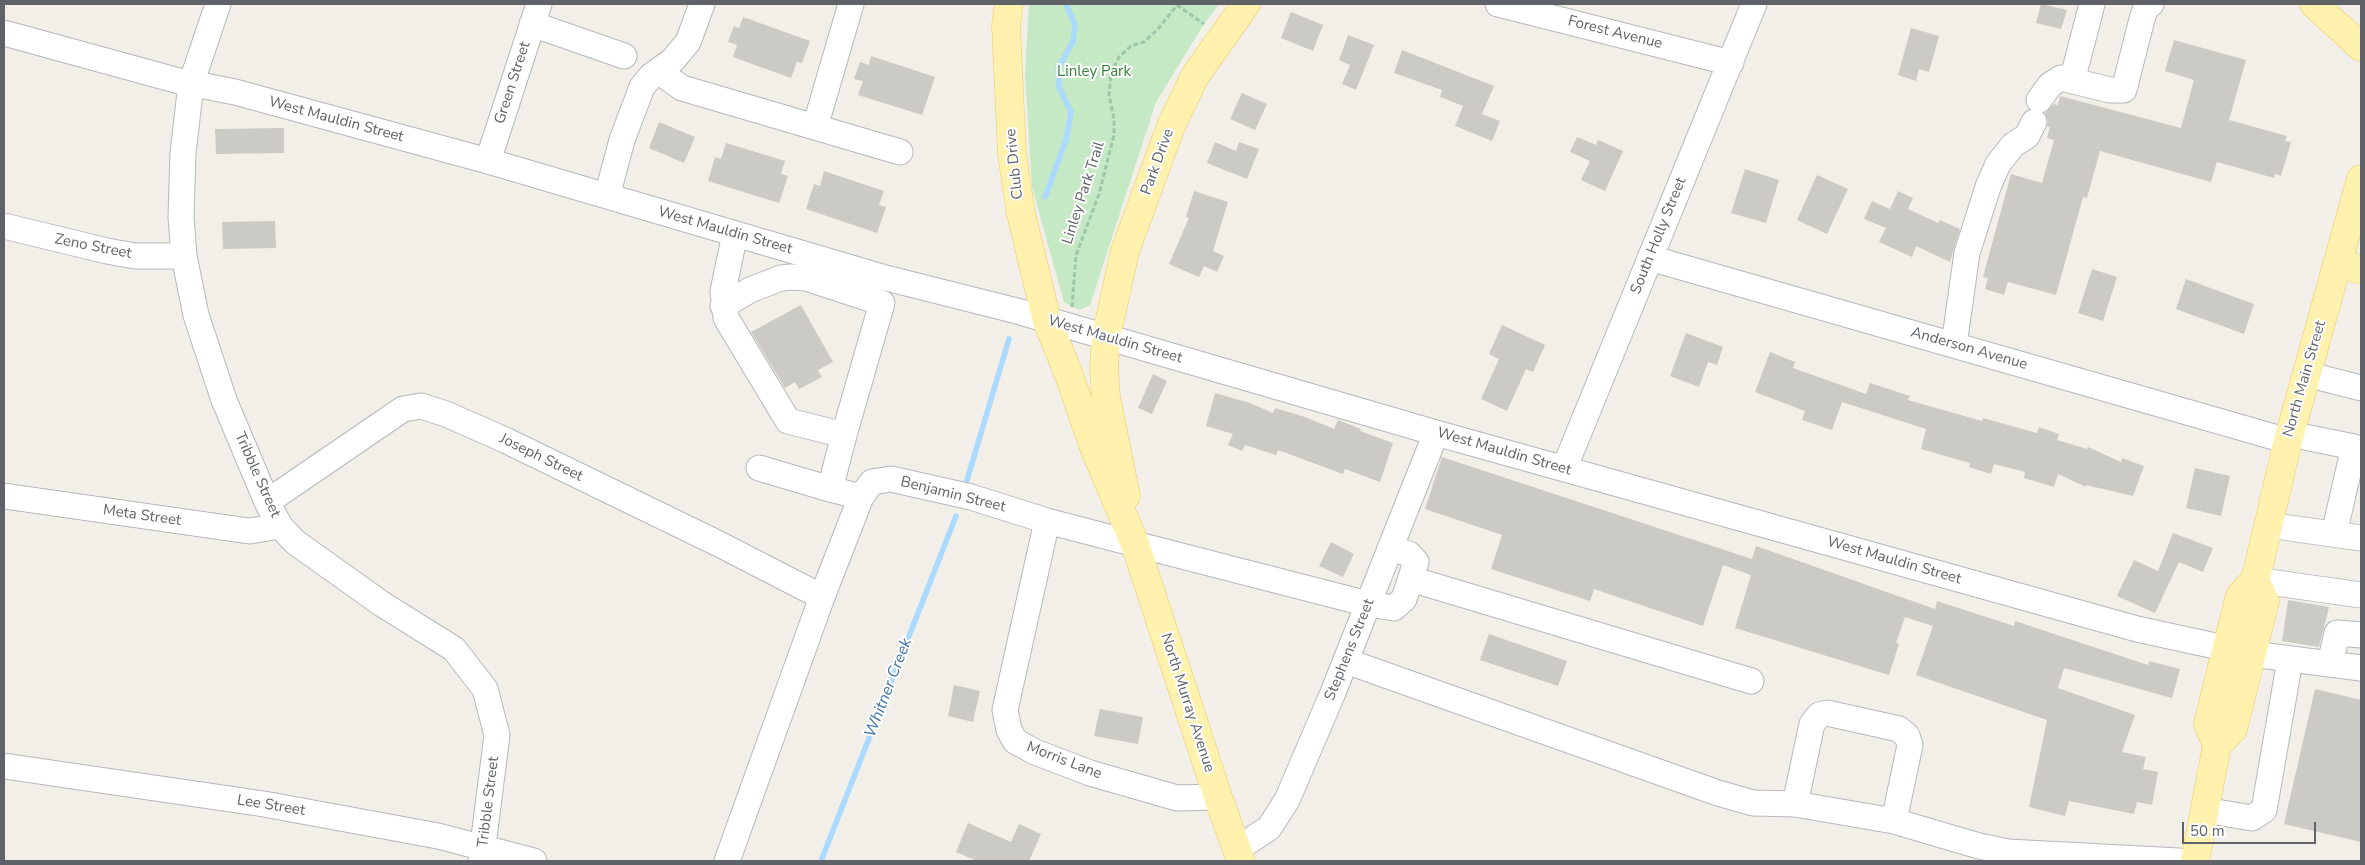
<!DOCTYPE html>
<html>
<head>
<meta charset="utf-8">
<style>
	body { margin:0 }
	#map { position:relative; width:2365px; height:865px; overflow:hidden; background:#f1efe8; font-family:"Nunito Sans",sans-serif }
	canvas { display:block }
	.frame { position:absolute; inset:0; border:5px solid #5f6368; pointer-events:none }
	.scale { position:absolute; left:2182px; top:822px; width:134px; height:22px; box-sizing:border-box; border:2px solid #5f6368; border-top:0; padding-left:6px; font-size:15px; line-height:18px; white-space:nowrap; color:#5f6368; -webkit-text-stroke:4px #fff; paint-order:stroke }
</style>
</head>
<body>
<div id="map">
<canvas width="2365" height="865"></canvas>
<div class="frame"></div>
<div class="scale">50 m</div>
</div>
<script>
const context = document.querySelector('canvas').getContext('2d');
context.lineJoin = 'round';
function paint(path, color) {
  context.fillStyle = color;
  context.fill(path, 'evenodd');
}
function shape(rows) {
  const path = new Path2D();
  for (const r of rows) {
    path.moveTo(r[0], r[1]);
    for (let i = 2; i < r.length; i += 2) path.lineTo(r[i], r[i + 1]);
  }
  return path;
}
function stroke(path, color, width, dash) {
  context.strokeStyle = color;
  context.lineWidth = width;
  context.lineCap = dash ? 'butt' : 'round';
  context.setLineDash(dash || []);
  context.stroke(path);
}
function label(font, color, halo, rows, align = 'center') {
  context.font = font + ' "Nunito Sans",sans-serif';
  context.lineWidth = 4;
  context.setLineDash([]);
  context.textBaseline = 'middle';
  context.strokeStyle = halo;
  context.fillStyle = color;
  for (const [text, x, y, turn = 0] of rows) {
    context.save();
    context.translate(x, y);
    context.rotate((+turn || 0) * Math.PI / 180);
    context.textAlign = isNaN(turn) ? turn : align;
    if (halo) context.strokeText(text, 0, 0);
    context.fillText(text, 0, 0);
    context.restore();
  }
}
paint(shape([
	[1029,4,1219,4,1204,24,1156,102,1090,305,1079,310,1064,302,1032,187,1025,74]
]), '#c5e8c5');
stroke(shape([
	[1045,197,1066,140,1071,112,1059,87,1058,68,1073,42,1075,25,1066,4],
	[967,480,1009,339],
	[821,861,956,516]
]), '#aadaff', 5.5);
paint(shape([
	[2041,4,2067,10,2061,29,2036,23],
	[1291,12,1323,25,1313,51,1281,38],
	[743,17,810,41,802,63,797,62,791,78,733,57,737,45,728,42,734,26,739,28],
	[1911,28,1939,36,1929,72,1919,69,1916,81,1898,75],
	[1348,35,1374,45,1356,90,1342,84,1350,65,1339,60],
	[2174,40,2246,60,2229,120,2287,136,2285,141,2291,142,2281,176,2275,174,2274,178,2217,162,2211,182,2100,151,2087,198,2083,197,2056,295,2008,282,2004,295,1985,289,1988,278,1983,277,2011,174,2042,183,2054,140,2047,138,2050,127,2047,126,2048,121,2045,113,2054,104,2058,105,2060,96,2181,128,2194,80,2165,71],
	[1402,50,1494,86,1482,114,1500,121,1492,141,1455,126,1463,106,1440,97,1442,90,1394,73],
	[871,56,935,77,922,115,858,95,863,81,854,79,860,62,869,65],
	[1242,93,1267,104,1255,130,1230,119],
	[659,122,695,137,684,163,649,148],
	[284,128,284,153,216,154,215,129],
	[1577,137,1596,145,1598,140,1623,151,1605,191,1581,180,1590,161,1570,152],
	[1215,142,1236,151,1239,142,1259,149,1247,179,1207,163],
	[726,143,785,161,781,174,788,176,779,203,708,181,715,157,721,159],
	[1745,169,1779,180,1766,223,1731,213],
	[824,171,884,191,879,205,886,207,877,233,806,209,814,184,820,186],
	[1817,175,1848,189,1827,234,1797,220],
	[1194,191,1228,202,1213,251,1224,256,1217,272,1204,266,1199,277,1169,264,1189,218,1186,217],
	[1898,191,1913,198,1908,209,1938,223,1940,220,1960,229,1950,262,1916,246,1912,257,1879,242,1886,228,1864,219,1872,201,1890,209],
	[275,221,276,248,223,249,222,222],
	[2092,269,2117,277,2103,321,2078,313],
	[2186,279,2254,304,2244,334,2176,309],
	[801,305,833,362,818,370,822,377,799,389,795,382,785,388,751,332],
	[1502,325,1545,345,1533,372,1526,369,1507,411,1481,399,1499,359,1489,354],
	[1686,333,1723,347,1717,365,1708,362,1699,387,1670,376],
	[1770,352,1795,362,1793,368,1866,394,1870,383,1910,396,1908,400,1982,421,1983,418,2037,433,2039,427,2059,434,2057,440,2087,449,2088,447,2121,462,2122,458,2144,466,2133,496,2086,485,2086,487,2058,474,2054,487,2024,478,2025,472,1994,464,1991,474,1969,467,1970,463,1921,449,1926,429,1842,402,1832,430,1802,420,1805,411,1755,392],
	[1153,374,1167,381,1152,414,1138,408],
	[1215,393,1250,403,1273,413,1275,408,1305,417,1334,429,1338,420,1361,429,1360,431,1393,443,1380,482,1345,469,1343,474,1278,450,1276,455,1245,445,1242,451,1228,445,1233,434,1206,426],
	[1442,457,1752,559,1756,546,1935,609,1937,601,2014,626,2015,621,2148,665,2149,661,2180,669,2172,698,2064,668,2058,688,2135,715,2122,752,2146,757,2143,769,2158,772,2152,805,2137,802,2134,814,2069,801,2065,816,2029,807,2047,720,1916,675,1933,626,1905,617,1896,643,1899,644,1889,675,1735,628,1751,575,1723,565,1703,626,1594,589,1590,601,1491,569,1502,535,1425,509],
	[2195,468,2230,476,2221,516,2186,508],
	[2173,533,2213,548,2203,572,2179,562,2155,613,2117,596,2134,560,2158,571],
	[1331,542,1354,554,1343,577,1319,566],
	[2288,600,2329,607,2319,647,2282,641],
	[1489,634,1567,661,1558,686,1480,660],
	[954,685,980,691,973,722,948,716],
	[2315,689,2361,700,2361,842,2284,824],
	[1100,709,1143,717,1138,744,1094,736],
	[968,823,1011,842,1019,824,1041,834,1029,861,977,861,956,852]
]), '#cccac5');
const minor = shape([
	[218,4,191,84,183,153,181,217,184,256,196,315,224,400,267,502,280,526,295,542,382,604,454,649,485,689,497,735,481,861],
	[1498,4,1731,63],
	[532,24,624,56],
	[4,33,179,81,235,92,488,161,882,277,1017,311,1436,433,2137,629,2252,654,2361,668],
	[658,71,682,88,900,152],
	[2072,81,2092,4],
	[2039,100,2050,85,2061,78,2110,90,2124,90,2142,19,2146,8,2151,4],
	[815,127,851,4],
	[488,161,539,4],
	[607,196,622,140,642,87,651,76,673,60,688,42,702,4],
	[4,226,107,251,135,256,184,256],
	[735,234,723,291,726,318,788,421,844,435,830,489,861,497],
	[1650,258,2288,441],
	[723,306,750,290,781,278,791,277,806,278,882,303,844,435],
	[1954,345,1967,253,1988,187,1998,164,2013,145,2027,136,2034,122],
	[2306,374,2361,388],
	[2290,434,2354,447,2334,534],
	[759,468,830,489],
	[1564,469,1754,4],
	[4,496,249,531,280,526],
	[267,502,403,409,421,406,446,414,505,440,719,544,822,597],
	[1047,521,1005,710,1009,730,1015,741,1035,752,1090,773,1177,798,1218,797],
	[2268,525,2361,538],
	[1411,579,1751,681],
	[2255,580,2361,595],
	[1346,661,1718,793,1753,803,1795,804],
	[2330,664,2337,633,2361,635],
	[4,766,264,804,438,836,534,861],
	[2204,810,2252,818,2264,810,2290,660],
	[1894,821,1910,745,1907,736,1899,729,1827,713,1819,715,1812,724,1795,804,1894,821,1979,846,2008,852,2179,861],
	[1237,849,1269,828,1287,800,1332,695,1436,433],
	[727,861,822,597,861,497,872,482,891,479,971,497,1047,521,1135,544,1368,604,1394,608,1404,599,1416,562,1409,554,1390,548]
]);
const major = shape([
	[1009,4,1006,25,1012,154,1021,214,1047,321,1069,375,1095,450,1135,544,1218,797,1241,861],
	[2314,4,2361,47],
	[2338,263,2361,270],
	[1126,496,1106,398,1104,368,1106,337,1125,251,1171,126,1195,76,1246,4],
	[2217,745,2233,729,2265,601,2255,580],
	[2195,861,2217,745,2208,724,2223,663,2240,596,2255,580,2257,573,2288,441,2361,179]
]);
stroke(minor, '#b5b8bc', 27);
stroke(major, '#f2c960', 29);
stroke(shape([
	[1177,5,1204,24],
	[1072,307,1076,255,1099,194,1114,135,1114,119,1109,95,1111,73,1119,57,1131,46,1144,42,1158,29,1178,4]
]), '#9cc7a9', 3, [5, 2.5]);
stroke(minor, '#fff', 25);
stroke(major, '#fff2af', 28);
label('15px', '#5f6368', '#fff', [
	["Forest Avenue",1615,33,14],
	["Green Street",513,83,-72],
	["West Mauldin Street",336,120,15],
	["Park Drive",1158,162,-70],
	["Club Drive",1015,164,-96],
	["Linley Park Trail",1084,193,-72],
	["West Mauldin Street",725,231,16],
	["South Holly Street",1659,236,-68],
	["Zeno Street",93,247,11],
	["West Mauldin Street",1115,340,16],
	["Anderson Avenue",1969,349,16],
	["North Main Street",2305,379,-74],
	["West Mauldin Street",1504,452,16],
	["Joseph Street",541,458,26],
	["Tribble Street",257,475,66],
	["Benjamin Street",953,495,14],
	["Meta Street",142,516,8],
	["West Mauldin Street",1894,561,16],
	["Stephens Street",1350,650,-68],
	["North Murray Avenue",1187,703,72],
	["Morris Lane",1064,761,21],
	["Tribble Street",489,802,-83],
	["Lee Street",271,806,9]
]);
label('15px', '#348238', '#fff', [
	["Linley Park",1094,72]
]);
label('italic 16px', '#4174aa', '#fff', [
	["Whitner Creek",889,688,-69]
]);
</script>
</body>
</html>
